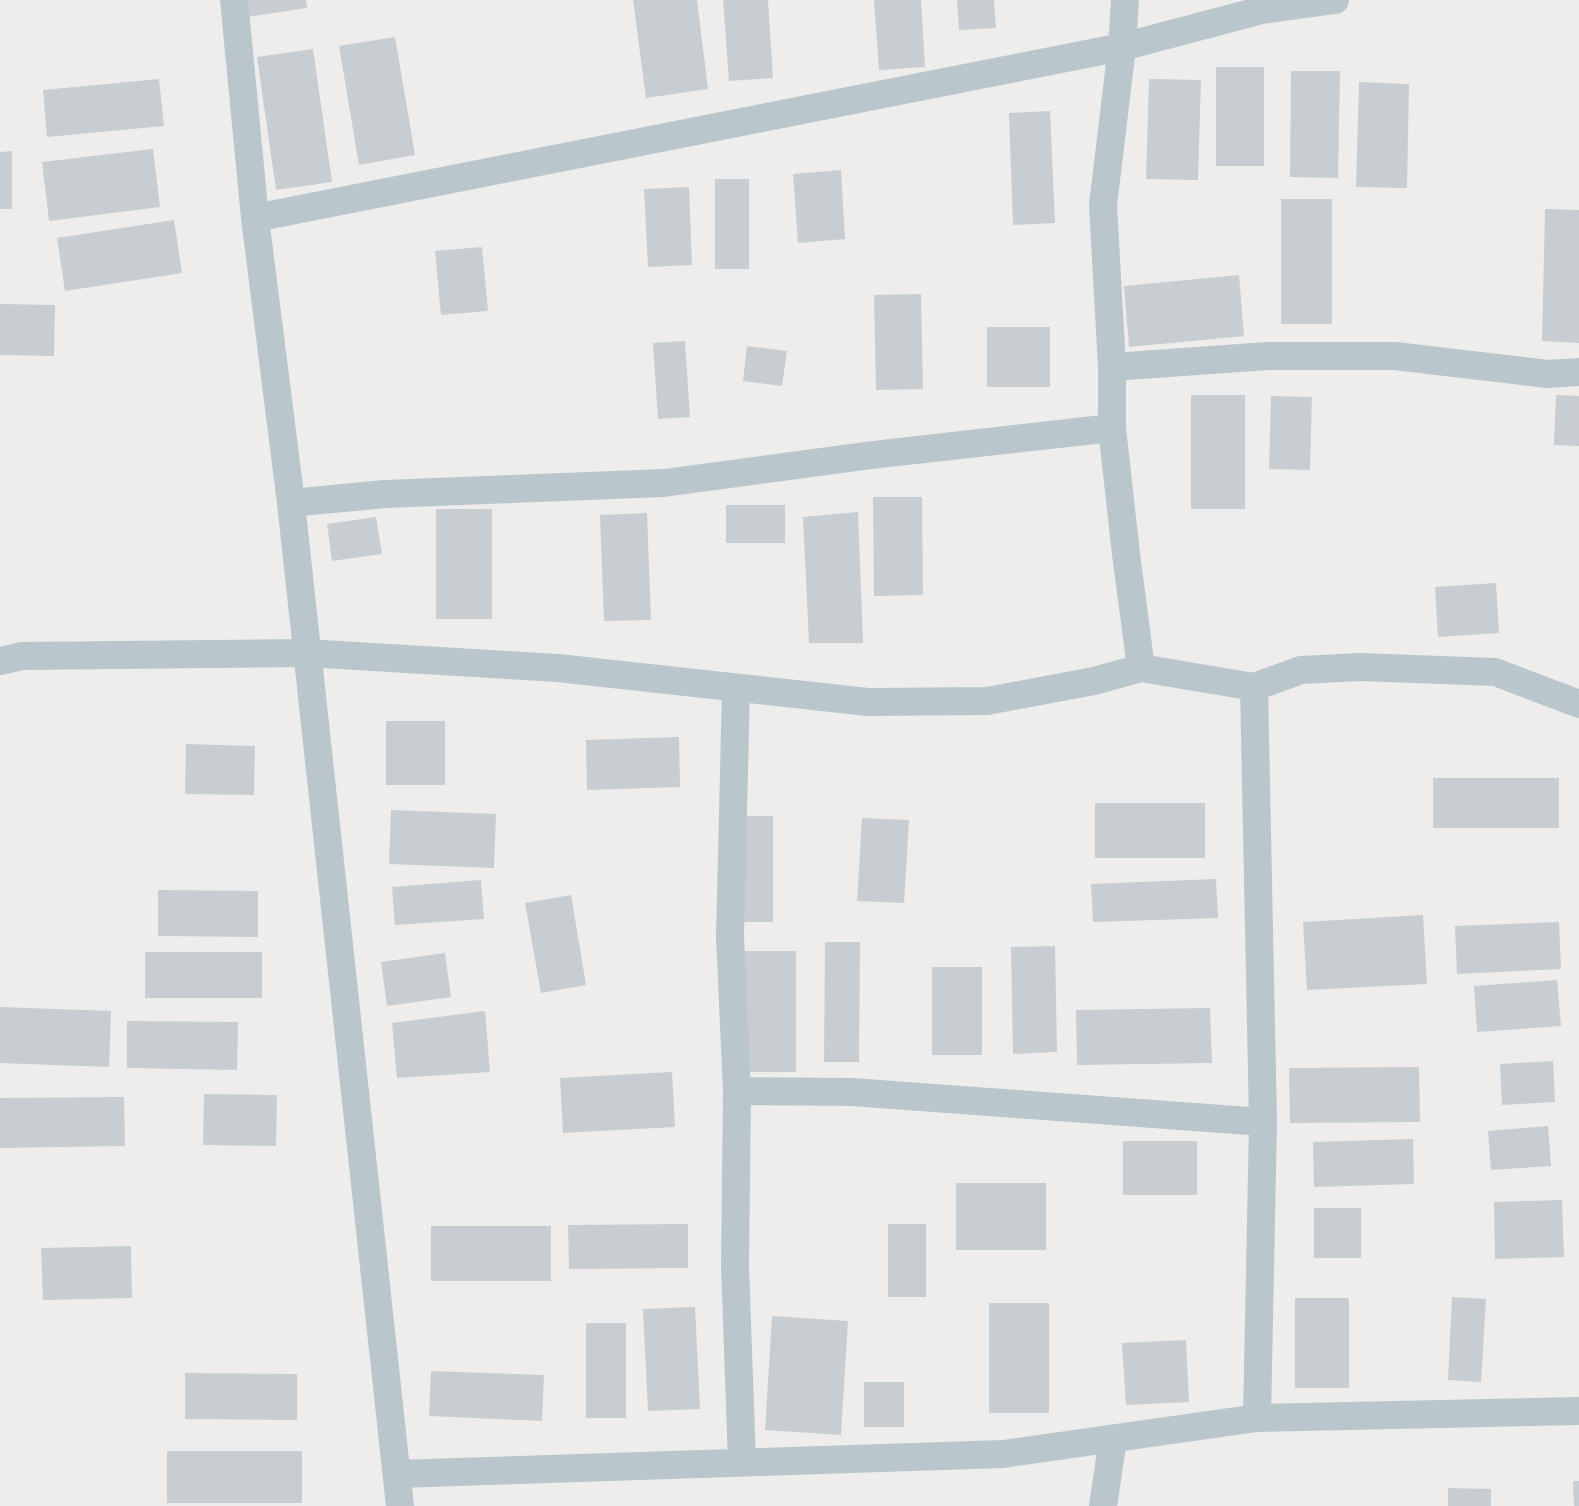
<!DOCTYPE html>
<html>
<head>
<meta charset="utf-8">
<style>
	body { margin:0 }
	canvas { display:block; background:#efecec }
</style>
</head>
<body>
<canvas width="1579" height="1506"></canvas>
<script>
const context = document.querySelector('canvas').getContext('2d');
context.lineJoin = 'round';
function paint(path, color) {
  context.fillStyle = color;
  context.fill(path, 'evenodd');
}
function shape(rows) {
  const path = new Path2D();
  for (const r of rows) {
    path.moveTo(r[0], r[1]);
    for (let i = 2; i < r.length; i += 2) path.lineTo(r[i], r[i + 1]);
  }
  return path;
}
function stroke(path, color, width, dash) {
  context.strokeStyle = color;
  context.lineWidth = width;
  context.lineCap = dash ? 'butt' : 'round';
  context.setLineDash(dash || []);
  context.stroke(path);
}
paint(shape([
	[245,0,306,0,307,8,247,17],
	[633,0,697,0,708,89,646,98],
	[723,0,768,0,773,78,729,81],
	[874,0,921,0,925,67,879,70],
	[957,0,994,0,996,28,959,30],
	[395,37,415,155,359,165,339,46],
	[313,49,332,182,276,190,257,57],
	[1216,67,1264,67,1264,166,1216,166],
	[1291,71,1340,71,1338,178,1290,177],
	[159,79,164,126,47,137,43,90],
	[1149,79,1201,80,1198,180,1146,179],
	[1359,82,1409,84,1407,188,1356,187],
	[1050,111,1055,223,1013,225,1009,113],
	[153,149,160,207,49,221,42,162],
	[12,151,12,209,0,209,0,152],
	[841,170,845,239,798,243,793,174],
	[715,179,749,179,749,269,715,269],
	[689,187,692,265,648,267,644,189],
	[1281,199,1332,199,1332,324,1281,324],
	[1545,209,1579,210,1579,343,1542,341],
	[174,220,182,273,65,291,57,238],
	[482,247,488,311,441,315,435,251],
	[1239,275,1244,336,1129,347,1124,286],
	[921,294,923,389,876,390,874,295],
	[0,304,55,305,54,356,0,355],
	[987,327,1050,327,1050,387,987,387],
	[685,341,690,417,658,419,653,343],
	[747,346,787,351,782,386,743,381],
	[1191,395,1245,395,1245,509,1191,509],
	[1556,395,1579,396,1579,446,1554,445],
	[1271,396,1312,397,1310,470,1269,469],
	[873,497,922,497,923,595,874,596],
	[726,505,785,505,785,543,726,543],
	[436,509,492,509,492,619,436,619],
	[858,512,863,643,809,643,803,517],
	[647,513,651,620,604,621,600,515],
	[376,517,382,554,332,561,327,524],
	[1496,583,1499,633,1438,637,1435,587],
	[386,721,445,721,445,785,386,785],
	[679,737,680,787,587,790,586,740],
	[186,744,255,746,254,795,185,794],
	[1433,778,1559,778,1559,828,1433,828],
	[1095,803,1205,803,1205,858,1095,858],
	[391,810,496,814,494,868,389,864],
	[732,816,773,816,773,922,732,922],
	[862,818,909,820,904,903,857,901],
	[1216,879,1218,918,1093,922,1091,884],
	[481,880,484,919,395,925,392,887],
	[158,890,258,891,258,937,158,936],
	[571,895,586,985,541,993,525,903],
	[1423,915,1427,984,1307,990,1303,922],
	[1559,922,1561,969,1457,974,1455,926],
	[825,942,860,942,859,1062,824,1062],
	[1055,946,1057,1052,1013,1054,1011,947],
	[744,951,796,951,796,1072,744,1072],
	[145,952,262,952,262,998,145,998],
	[445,953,451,997,387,1006,381,962],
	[932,967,982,967,982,1055,932,1055],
	[1557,980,1561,1026,1477,1032,1474,986],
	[0,1007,111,1011,109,1067,0,1063],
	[1210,1008,1212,1063,1077,1065,1076,1010],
	[485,1011,490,1072,397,1078,392,1023],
	[127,1021,238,1022,237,1070,127,1068],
	[1553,1061,1555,1102,1502,1105,1500,1064],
	[1419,1067,1420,1122,1290,1123,1289,1068],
	[672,1072,675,1127,563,1133,560,1078],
	[204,1094,277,1095,276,1146,203,1145],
	[124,1097,125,1146,0,1148,0,1098],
	[1548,1126,1551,1166,1491,1170,1488,1131],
	[1413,1139,1414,1184,1314,1187,1313,1142],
	[1123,1141,1197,1141,1197,1195,1123,1195],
	[956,1183,1046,1183,1046,1250,956,1250],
	[1562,1200,1564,1257,1495,1259,1494,1202],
	[1314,1208,1361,1208,1361,1258,1314,1258],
	[688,1224,688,1268,569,1269,568,1225],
	[888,1224,926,1224,926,1297,888,1297],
	[431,1226,551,1226,551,1281,431,1281],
	[131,1246,132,1298,43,1300,41,1248],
	[1452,1297,1486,1299,1481,1382,1448,1380],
	[1295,1298,1349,1298,1349,1388,1295,1388],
	[989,1303,1049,1303,1049,1413,989,1413],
	[695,1307,700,1409,648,1411,643,1309],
	[772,1316,848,1321,841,1435,765,1430],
	[586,1323,626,1323,626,1418,586,1418],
	[1186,1340,1189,1402,1126,1405,1122,1343],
	[431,1371,544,1375,542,1421,429,1416],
	[185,1373,297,1374,297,1420,185,1419],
	[864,1382,904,1382,904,1427,864,1427],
	[167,1451,302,1451,302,1503,167,1503],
	[1573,1481,1579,1481,1579,1506,1574,1506],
	[1448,1488,1491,1489,1491,1506,1448,1506]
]), '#c8cdd2');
stroke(shape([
	[234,0,255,218,291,503,400,1506],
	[1125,0,1122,47,1103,205,1112,367,1112,428,1126,554,1141,668],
	[255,218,1122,47,1262,10,1335,0],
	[1112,367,1268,356,1395,356,1548,374,1579,372],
	[291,503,385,494,664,483,872,455,1112,428],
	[0,661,22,656,306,653,558,668,868,702,987,701,1094,681,1141,668,1254,687,1301,670,1360,667,1495,672,1579,704],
	[1254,687,1263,1122,1257,1418],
	[736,688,730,937,737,1091,735,1266,742,1463],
	[737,1091,852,1092,1263,1122],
	[398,1474,1003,1454,1257,1418,1579,1411],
	[1103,1506,1113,1439]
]), '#b9c7cd', 28);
</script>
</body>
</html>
